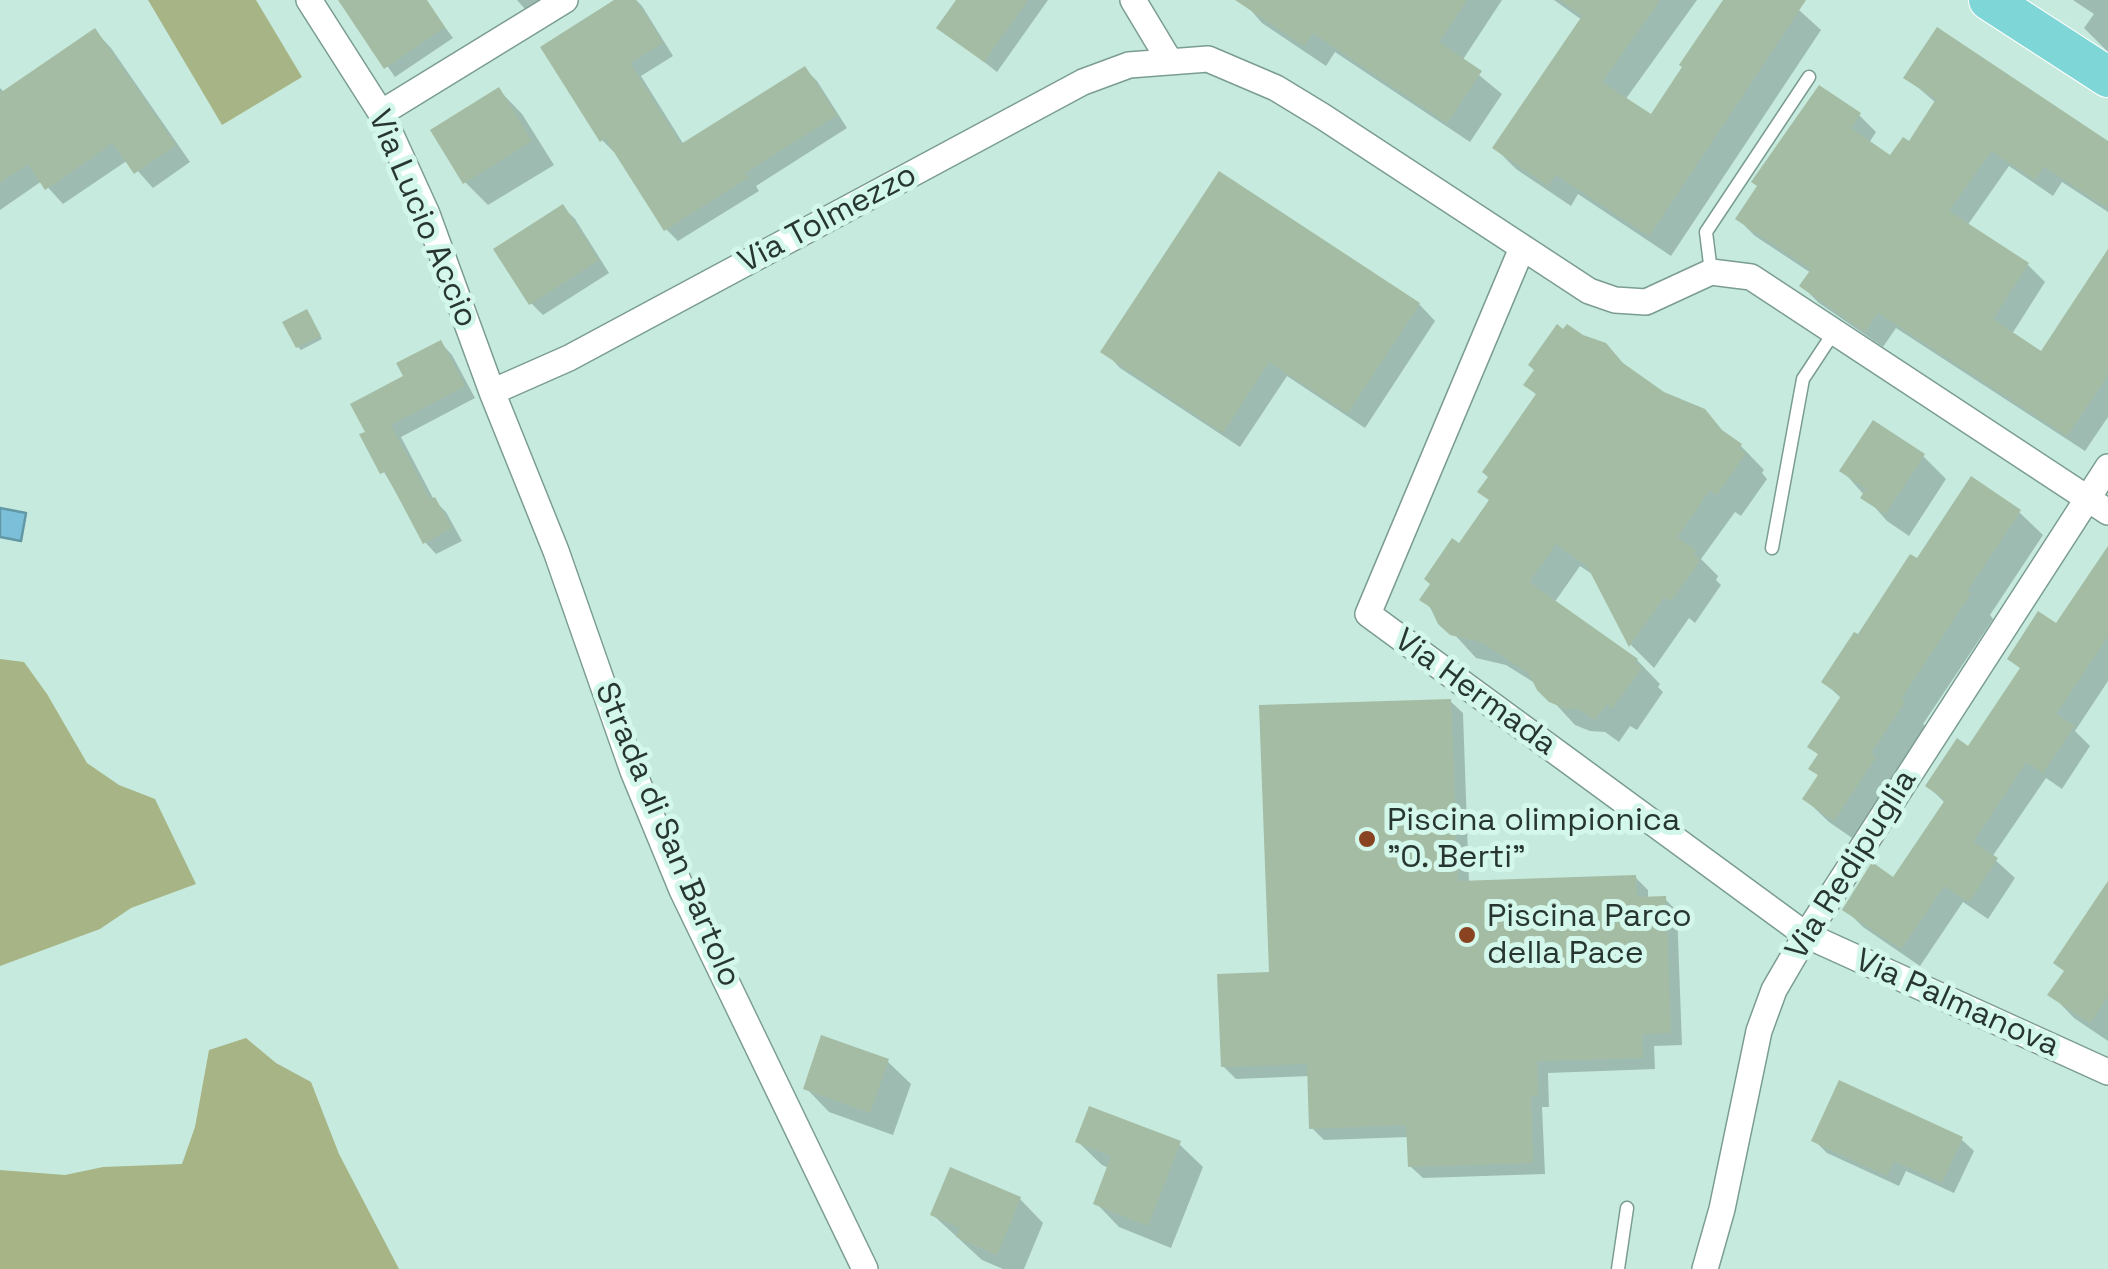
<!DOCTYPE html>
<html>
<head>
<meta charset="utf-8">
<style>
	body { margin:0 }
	canvas { display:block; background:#c6eadd }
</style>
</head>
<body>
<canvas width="2108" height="1269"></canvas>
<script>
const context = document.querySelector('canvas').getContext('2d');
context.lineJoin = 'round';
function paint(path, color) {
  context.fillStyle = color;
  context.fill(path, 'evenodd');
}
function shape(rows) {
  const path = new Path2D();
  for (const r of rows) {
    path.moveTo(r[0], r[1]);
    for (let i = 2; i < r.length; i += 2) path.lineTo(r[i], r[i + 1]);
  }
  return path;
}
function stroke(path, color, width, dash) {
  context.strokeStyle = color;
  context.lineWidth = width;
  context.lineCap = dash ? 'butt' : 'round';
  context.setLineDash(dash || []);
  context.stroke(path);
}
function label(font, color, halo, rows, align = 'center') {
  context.font = font + ' "Space Grotesk",sans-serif';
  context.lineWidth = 10;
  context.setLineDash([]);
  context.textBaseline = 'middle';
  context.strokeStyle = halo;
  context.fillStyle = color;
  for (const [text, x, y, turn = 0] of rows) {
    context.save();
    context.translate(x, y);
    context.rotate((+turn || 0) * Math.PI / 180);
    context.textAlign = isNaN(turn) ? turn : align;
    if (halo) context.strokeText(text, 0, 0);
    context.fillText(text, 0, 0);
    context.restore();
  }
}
paint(shape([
	[148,0,256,0,302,77,222,125],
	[0,659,24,662,47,694,87,763,119,785,155,799,196,884,131,908,100,929,0,966],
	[246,1038,276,1063,311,1082,339,1154,399,1269,0,1269,0,1170,65,1175,103,1167,182,1164,195,1127,209,1050]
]), '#a7b486');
const water = shape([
	[0,508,26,513,21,541,0,537,0,508]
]);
paint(water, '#7bc0d8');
stroke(water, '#6297a6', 2.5);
paint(shape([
	[341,0,425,0,453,38,395,77],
	[517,0,558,0,532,17],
	[619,0,636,0,642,6,673,56,641,76,684,145,805,69,817,81,847,128,756,186,759,191,678,241,666,229,616,151,614,152,602,140],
	[959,0,1048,0,997,72,939,27],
	[1242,0,1502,0,1462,61,1502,94,1470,142,1335,52,1326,66,1262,23],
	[1554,0,1697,0,1625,100,1651,118,1726,0,1788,0,1821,30,1671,256,1578,194,1571,206,1516,169,1495,148,1582,20],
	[2073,0,2108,0,2108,52,2084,28,2094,14],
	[95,31,111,48,190,162,153,188,128,160,63,204,42,181,0,210,0,88,5,93],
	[1906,77,2108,143,2108,212,2062,182,2053,196,2009,166,1967,226,2028,265,2045,282,2012,334,2042,354,2108,254,2108,417,2085,451,1896,328,1883,347,1819,303,1802,286,1811,273,1755,236,1738,219,1859,115,1876,132,1869,143,1891,158,1909,144,1936,103],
	[499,90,522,114,554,165,488,205,465,182],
	[563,207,575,219,609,273,543,315,531,303],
	[1419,304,1435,321,1365,428,1287,376,1240,447,1120,368,1104,351],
	[310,315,322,339,301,350,298,347],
	[441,343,452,355,475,398,401,437,434,500,446,512,462,541,436,554,425,542,363,436,406,378],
	[1632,372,1741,446,1764,470,1762,473,1767,479,1741,516,1735,512,1701,559,1718,576,1716,580,1721,585,1695,623,1689,618,1654,668,1631,645,1595,576,1580,566,1554,603,1637,660,1660,684,1658,687,1663,692,1637,730,1630,726,1619,742,1605,732,1590,731,1575,725,1538,685,1506,665,1476,658,1422,599,1491,502,1481,492,1538,396,1527,385],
	[1923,456,1946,479,1909,536,1887,521,1842,470],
	[2019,512,2043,535,1990,615,1993,619,1923,724,1927,727,1858,842,1829,822,1805,799,1820,777,1811,768,1820,756,1810,747,1842,699,1824,682,1918,562],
	[2108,561,2108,681,2075,731,2090,746,2062,789,2046,778,1992,857,2015,878,1988,919,1963,902,1920,966,1863,927,1845,909,1894,880,1945,803,1928,786,1969,749,2022,670,2010,658,2057,627],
	[1450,701,1463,713,1469,883,1635,877,1648,890,1648,899,1665,899,1677,911,1682,1045,1654,1046,1655,1069,1548,1073,1549,1107,1542,1107,1545,1174,1423,1178,1410,1166,1409,1137,1324,1140,1312,1128,1310,1076,1236,1079,1223,1066,1272,974],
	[2108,883,2108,1041,2074,1018,2051,994,2066,972],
	[887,1061,911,1084,893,1135,829,1112,806,1088],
	[1961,1139,1974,1151,1954,1193,1906,1171,1899,1186,1827,1153,1814,1140],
	[1078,1142,1179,1144,1203,1167,1171,1248,1119,1227,1096,1203,1109,1168,1102,1165],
	[1020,1199,1043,1223,1024,1269,1003,1269,982,1260,933,1215]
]), '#0003');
paint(shape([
	[338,0,427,0,445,27,384,69],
	[614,0,636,0,663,43,630,63,681,144,805,66,837,115,745,173,749,177,664,231,605,138,600,142,540,47],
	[956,0,1028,0,984,62,936,28],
	[1235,0,1467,0,1439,42,1482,71,1447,123,1313,33,1304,46],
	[1560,0,1660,0,1602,82,1651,114,1682,67,1679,65,1723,0,1806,0,1649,236,1556,175,1548,186,1492,148,1582,16],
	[1937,27,2108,141,2108,208,2044,167,2035,180,1991,151,1949,211,2029,263,1993,319,2041,351,2108,249,2108,375,2067,436,1878,313,1865,332,1799,286,1811,269,1735,219,1757,186,1751,182,1819,85,1861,113,1851,128,1890,155,1903,137,1909,141,1936,99,1903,78],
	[95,28,176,145,134,174,113,143,45,190,28,164,0,183,0,93],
	[499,87,532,141,463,184,430,130],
	[1219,171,1420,303,1348,413,1269,362,1223,433,1100,352],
	[563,204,599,260,529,305,493,249],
	[307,309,321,336,296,348,282,322],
	[1557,324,1563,329,1567,324,1583,335,1606,343,1623,363,1664,392,1705,409,1722,430,1742,444,1739,449,1746,453,1717,495,1710,490,1677,537,1697,551,1693,555,1700,560,1671,601,1664,597,1629,647,1587,566,1556,544,1529,582,1638,659,1635,663,1642,667,1612,709,1606,704,1595,720,1579,709,1564,708,1549,702,1537,690,1529,674,1497,652,1480,642,1450,635,1438,624,1430,607,1419,600,1430,584,1424,579,1452,538,1459,543,1489,500,1477,492,1488,477,1482,472,1536,394,1523,385,1534,370,1528,365],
	[441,340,465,386,391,425,430,499,435,497,452,528,423,544,385,472,380,474,359,434,365,432,350,404,403,376,396,363],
	[1873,420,1925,454,1885,514,1860,498,1866,489,1839,471],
	[1971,476,2021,510,1967,591,1971,593,1901,699,1905,702,1871,753,1876,757,1834,821,1802,799,1818,775,1808,769,1818,754,1807,747,1841,696,1821,682,1854,632,1858,634,1910,554,1917,558],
	[2108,546,2108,636,2056,714,2074,726,2043,773,2026,762,1973,842,1998,858,1969,902,1944,886,1901,949,1842,910,1872,862,1893,877,1945,800,1925,786,1957,738,1968,746,2020,668,2007,659,2038,611,2056,623],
	[1451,699,1458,881,1636,875,1637,897,1666,896,1671,1033,1642,1034,1643,1058,1537,1061,1538,1096,1531,1096,1533,1163,1408,1167,1406,1125,1309,1129,1307,1064,1221,1067,1217,974,1269,972,1259,705],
	[2108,881,2108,996,2090,1023,2047,995,2064,971,2053,963],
	[821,1035,889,1059,870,1113,803,1089],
	[1839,1080,1963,1137,1942,1183,1894,1161,1887,1176,1811,1141],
	[1089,1106,1181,1141,1148,1226,1093,1204,1111,1156,1075,1142],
	[950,1167,1021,1197,997,1255,956,1237,960,1228,930,1215]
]), '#a4bca4');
const service = shape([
	[1711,272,1706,232,1809,77],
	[1772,548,1803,379,1834,332],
	[1618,1269,1627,1208]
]);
const minor = shape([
	[309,0,381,113,427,214,492,392,556,551,633,771,682,890,865,1269],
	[1133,0,1169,60],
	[381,113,565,0],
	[1522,248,1368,614,1806,935,2108,1072],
	[492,392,569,358,1083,82,1129,65,1208,59,1276,88,1322,116,1589,291,1615,300,1646,302,1711,272,1751,277,2108,512],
	[1705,1269,1722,1209,1759,1031,1774,990,1806,935,2108,467]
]);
const primary = shape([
	[1989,0,2108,77]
]);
stroke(service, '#7b9d91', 15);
stroke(minor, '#7b9d91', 28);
stroke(primary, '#fff', 42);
stroke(service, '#fff', 12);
stroke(minor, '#fff', 25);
stroke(primary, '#7fd6d7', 40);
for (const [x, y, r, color] of [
	[1367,839,10,"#8a4321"],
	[1467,935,10,"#8a4321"]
]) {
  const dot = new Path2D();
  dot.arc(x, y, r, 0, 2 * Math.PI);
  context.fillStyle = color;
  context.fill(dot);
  stroke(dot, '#d3f7ea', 4);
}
label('32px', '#283631', '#d3f7ea', [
	["Via Lucio Accio",422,219,67],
	["Via Tolmezzo",828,219,-28],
	["Via Hermada",1475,693,36],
	["Strada di San Bartolo",667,835,67],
	["Via Redipuglia",1852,865,-58],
	["Via Palmanova",1957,1004,24]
]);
label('32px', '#283631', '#d3f7ea', [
	["Piscina olimpionica",1387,821],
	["\"O. Berti\"",1387,858],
	["Piscina Parco",1487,917],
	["della Pace",1487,954]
], 'left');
</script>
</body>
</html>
